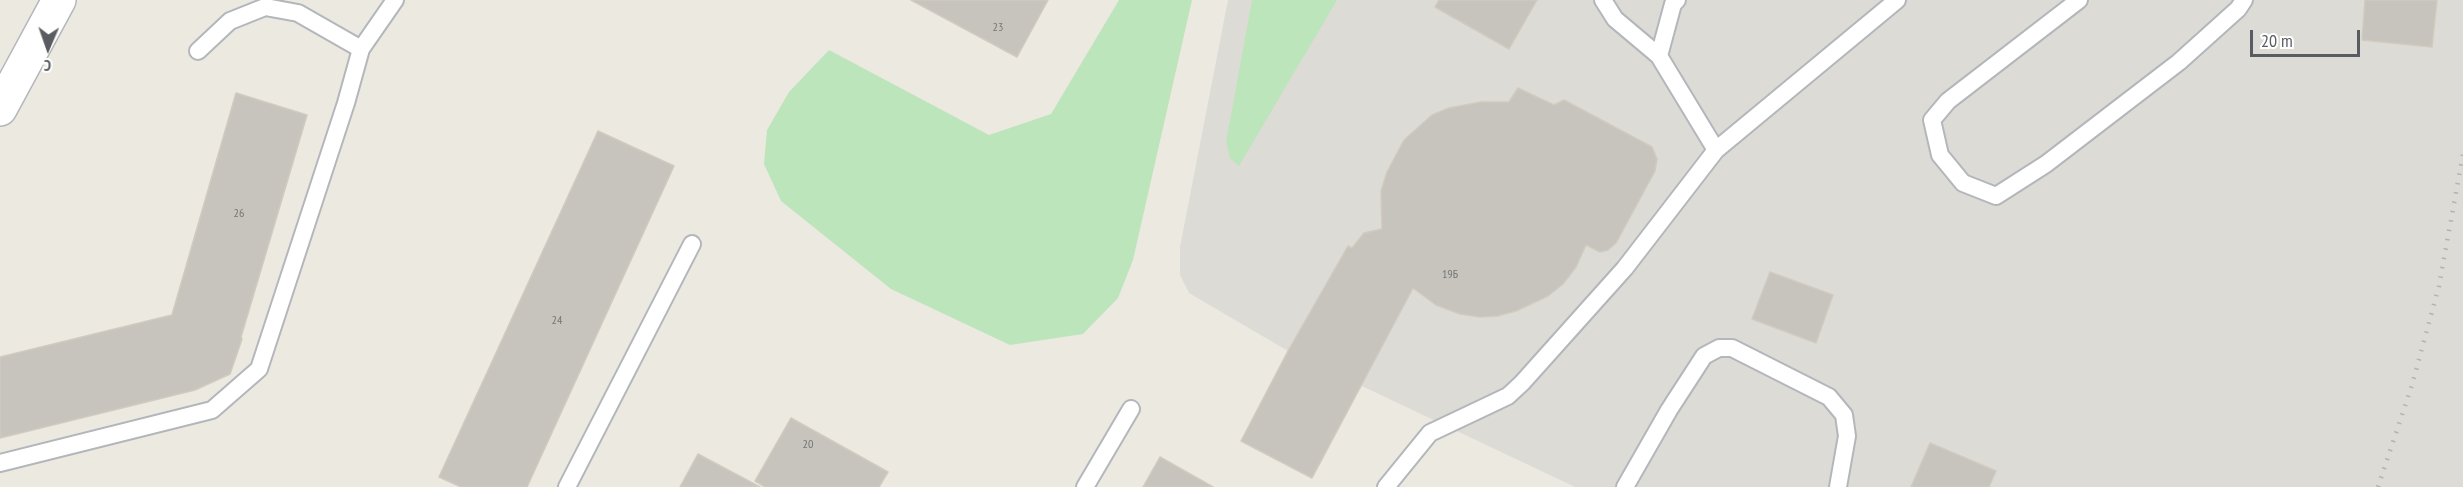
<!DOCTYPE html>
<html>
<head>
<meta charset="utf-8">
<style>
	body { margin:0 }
	#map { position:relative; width:2463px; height:487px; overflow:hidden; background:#ece9e0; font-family:"PT Sans Narrow",sans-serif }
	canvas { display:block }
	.north { position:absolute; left:18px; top:18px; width:60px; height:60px; -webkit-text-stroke:4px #fff; paint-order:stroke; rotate:182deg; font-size:16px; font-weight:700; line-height:24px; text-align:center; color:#595d61 }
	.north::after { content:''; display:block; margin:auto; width:21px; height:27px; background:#595d61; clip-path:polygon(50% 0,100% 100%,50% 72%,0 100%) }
	.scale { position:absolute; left:2250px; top:30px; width:110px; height:27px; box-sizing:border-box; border:3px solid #595d61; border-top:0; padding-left:8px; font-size:18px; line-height:21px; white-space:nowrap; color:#595d61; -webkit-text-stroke:4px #fff; paint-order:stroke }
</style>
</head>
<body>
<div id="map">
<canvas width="2463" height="487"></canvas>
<div class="north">С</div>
<div class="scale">20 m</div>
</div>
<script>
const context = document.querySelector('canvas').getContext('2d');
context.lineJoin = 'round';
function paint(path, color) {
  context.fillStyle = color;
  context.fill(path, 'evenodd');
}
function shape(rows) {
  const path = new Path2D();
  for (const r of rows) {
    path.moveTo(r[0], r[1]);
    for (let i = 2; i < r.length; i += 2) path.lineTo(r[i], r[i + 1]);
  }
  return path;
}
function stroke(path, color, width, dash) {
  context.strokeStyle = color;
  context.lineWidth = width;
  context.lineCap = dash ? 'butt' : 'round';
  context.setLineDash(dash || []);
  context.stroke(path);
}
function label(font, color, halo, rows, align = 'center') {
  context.font = font + ' "PT Sans Narrow",sans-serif';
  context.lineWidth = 4.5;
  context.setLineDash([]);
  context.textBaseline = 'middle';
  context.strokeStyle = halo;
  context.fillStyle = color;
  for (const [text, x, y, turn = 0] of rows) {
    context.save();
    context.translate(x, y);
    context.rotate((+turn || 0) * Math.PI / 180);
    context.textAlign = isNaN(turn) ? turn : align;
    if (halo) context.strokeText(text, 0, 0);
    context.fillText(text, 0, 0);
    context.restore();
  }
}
paint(shape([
	[1228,0,2463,0,2463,487,1575,487,1288,351,1189,293,1180,275,1180,247]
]), '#dddbd5');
paint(shape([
	[1119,0,1192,0,1133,260,1118,298,1083,334,1010,345,891,289,781,201,764,164,767,130,789,92,829,50,989,135,1051,114],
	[1252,0,1337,0,1239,166,1230,158,1226,142]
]), '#bde5bb');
const building = shape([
	[911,0,1048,0,1017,57,911,0],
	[1439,0,1537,0,1509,49,1435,7,1439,0],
	[2365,0,2437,0,2432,47,2362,40,2365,0],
	[1518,88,1554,105,1564,100,1652,147,1657,159,1655,171,1616,243,1608,250,1600,252,1586,245,1576,267,1563,284,1548,296,1516,311,1497,316,1480,317,1460,314,1436,305,1413,288,1312,478,1241,441,1288,351,1348,246,1352,248,1364,233,1382,229,1381,191,1387,172,1404,140,1432,115,1449,108,1481,102,1509,102,1518,88],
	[236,93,307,115,241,337,242,339,230,374,195,390,0,438,0,357,172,315,236,93],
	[598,131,674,166,527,487,461,487,439,477,598,131],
	[1770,272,1833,295,1816,343,1752,319,1770,272],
	[791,418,888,472,879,487,765,487,755,481,791,418],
	[1930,443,1996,471,1989,487,1911,487,1930,443],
	[698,454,760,487,680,487,698,454],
	[1160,457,1213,487,1143,487,1160,457]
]);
paint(building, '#c7c4bd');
stroke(building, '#d1cabe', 1.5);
const lane = shape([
	[2079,0,1948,101,1932,120,1940,155,1963,183,1996,196,2046,164,2179,62,2238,9,2244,0],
	[198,51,230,21,265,7,298,13,361,49],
	[1659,56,1673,4,1677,0],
	[1716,150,1897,0],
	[0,463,212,410,259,369,346,103,361,49,395,0],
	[567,487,692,244],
	[1085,487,1131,409],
	[1386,487,1430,433,1508,396,1522,383,1625,268,1716,150,1659,56,1615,19,1603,0],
	[1625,487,1669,410,1704,356,1719,348,1732,348,1829,397,1844,415,1847,436,1838,487]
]);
const street = shape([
	[0,109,59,0]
]);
stroke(lane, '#b3b7bb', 20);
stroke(street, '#b3b7bb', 36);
stroke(lane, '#fff', 16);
stroke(street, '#fff', 33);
stroke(shape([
	[2378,487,2412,385,2439,286,2463,154]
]), '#b2b3b3', 4.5, [1.5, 8]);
label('12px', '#747778', null, [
	["23",998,28],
	["26",239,214],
	["19Б",1450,275],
	["24",557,321],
	["20",808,445]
]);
</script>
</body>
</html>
